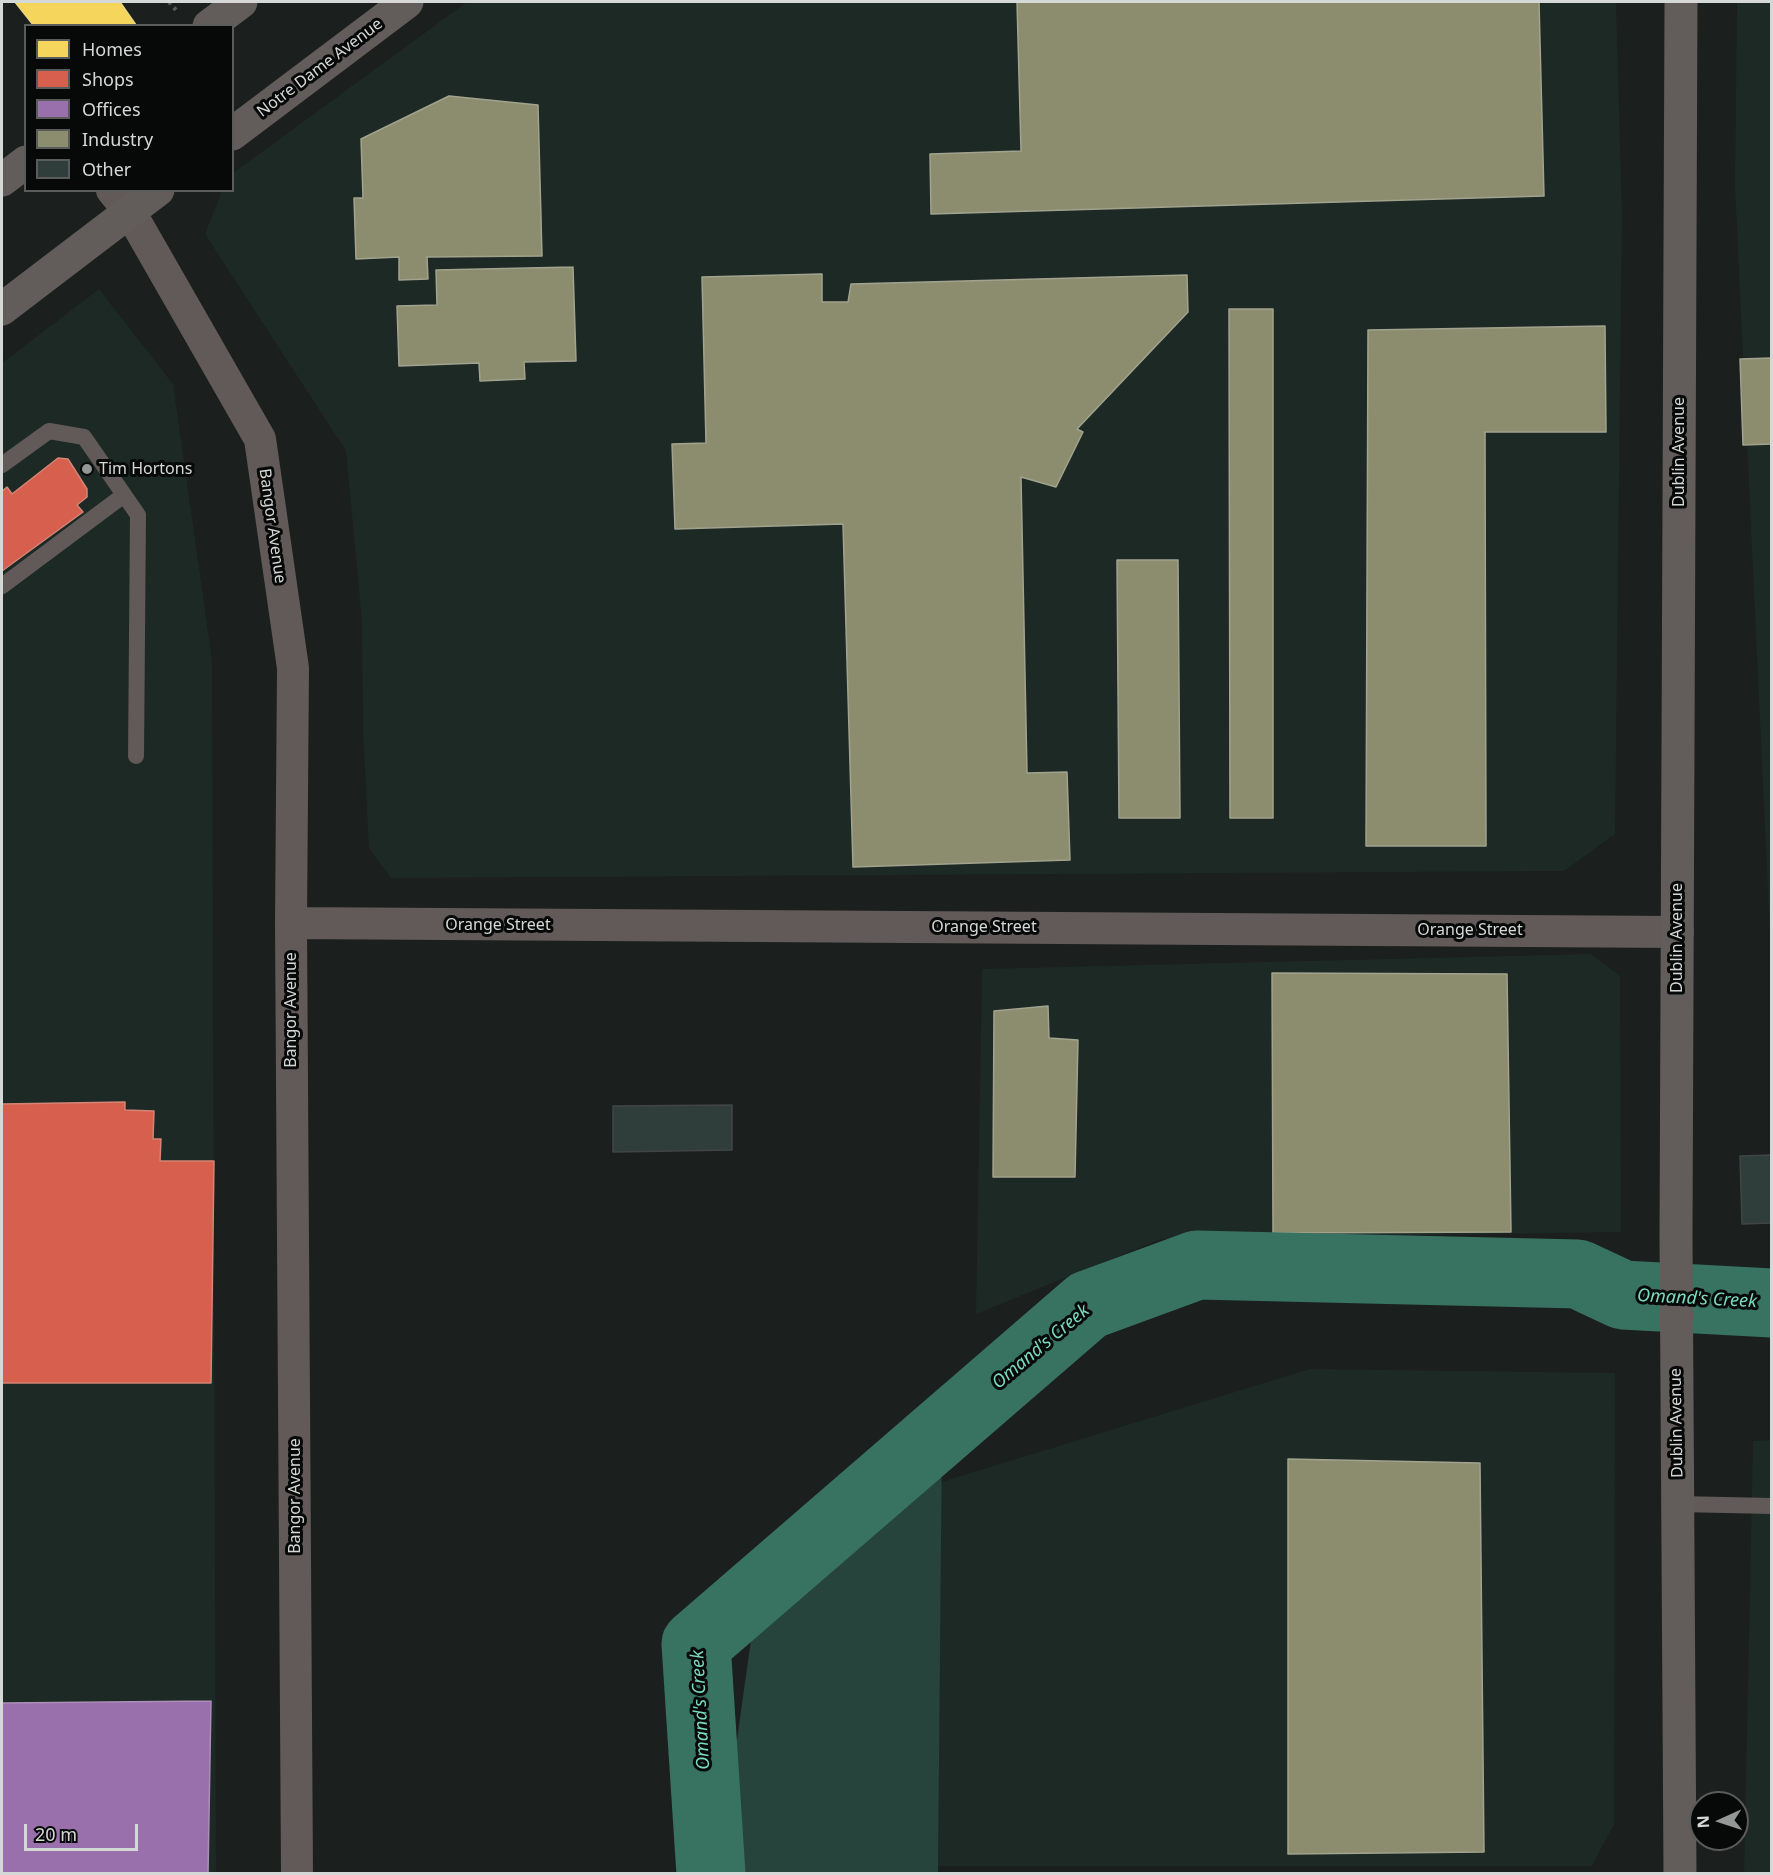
<!DOCTYPE html>
<html>
<head>
<meta charset="utf-8">
<style>
	body { margin:0 }
	#map { position:relative; width:1773px; height:1875px; overflow:hidden; background:#1b1f1d; font-family:"Noto Sans",sans-serif }
	canvas { display:block }
	.frame { position:absolute; inset:0; border:3px solid #d4d8d7; pointer-events:none }
	.legend { position:absolute; left:24px; top:24px; width:210px; height:168px; box-sizing:border-box; background:#070908; border:2px solid #595c5b; margin:0; padding:8px 10px; list-style:none; font-size:18px; color:#d4d8d7 }
	.legend li { display:flex; align-items:center; gap:12px; height:30px }
	.legend b { width:30px; border:2px solid #595c5b }
	.north { position:absolute; left:1689px; top:1791px; width:60px; height:60px; box-sizing:border-box; background:#070908; border:2px solid #595c5b; border-radius:50%; rotate:267deg; font-size:16px; font-weight:700; line-height:24px; text-align:center; color:#d4d8d7 }
	.north::after { content:''; display:block; margin:auto; width:21px; height:27px; background:#939796; clip-path:polygon(50% 0,100% 100%,50% 72%,0 100%) }
	.scale { position:absolute; left:24px; top:1824px; width:114px; height:27px; box-sizing:border-box; border:3px solid #d4d8d7; border-top:0; padding-left:8px; font-size:18px; line-height:21px; white-space:nowrap; color:#d4d8d7; -webkit-text-stroke:4px #070908; paint-order:stroke }
</style>
</head>
<body>
<div id="map">
<canvas width="1773" height="1875"></canvas>
<div class="frame"></div>
<ul class="legend">
<li><b style="height:16px;background:#f6d55c"></b>Homes</li>
<li><b style="height:16px;background:#d6604d"></b>Shops</li>
<li><b style="height:16px;background:#9970ab"></b>Offices</li>
<li><b style="height:16px;background:#8c8c6e"></b>Industry</li>
<li><b style="height:16px;background:#2f3e3a"></b>Other</li>
</ul>
<div class="north">N</div>
<div class="scale">20 m</div>
</div>
<script>
const context = document.querySelector('canvas').getContext('2d');
context.lineJoin = 'round';
function paint(path, color) {
  context.fillStyle = color;
  context.fill(path, 'evenodd');
}
function shape(rows) {
  const path = new Path2D();
  for (const r of rows) {
    path.moveTo(r[0], r[1]);
    for (let i = 2; i < r.length; i += 2) path.lineTo(r[i], r[i + 1]);
  }
  return path;
}
function stroke(path, color, width, dash) {
  context.strokeStyle = color;
  context.lineWidth = width;
  context.lineCap = dash ? 'butt' : 'round';
  context.setLineDash(dash || []);
  context.stroke(path);
}
function label(font, color, halo, rows, align = 'center') {
  context.font = font + ' "Noto Sans",sans-serif';
  context.lineWidth = 6;
  context.setLineDash([]);
  context.textBaseline = 'middle';
  context.strokeStyle = halo;
  context.fillStyle = color;
  for (const [text, x, y, turn = 0] of rows) {
    context.save();
    context.translate(x, y);
    context.rotate((+turn || 0) * Math.PI / 180);
    context.textAlign = isNaN(turn) ? turn : align;
    if (halo) context.strokeText(text, 0, 0);
    context.fillText(text, 0, 0);
    context.restore();
  }
}
paint(shape([
	[467,2,1616,2,1622,215,1615,834,1564,871,391,878,369,848,363,728,362,622,346,451,205,234,222,191,232,190,233,173],
	[1737,2,1772,2,1771,956,1735,186],
	[99,289,173,384,212,660,216,1873,2,1874,2,363],
	[1591,954,1620,976,1621,1232,1161,1239,976,1314,982,969],
	[1310,1369,1615,1373,1614,1824,1592,1866,938,1866,941,1482],
	[1771,1440,1771,1873,1744,1874,1753,1441]
]), '#1d2925');
paint(shape([
	[942,1433,938,1873,741,1873,732,1775,752,1633]
]), '#26443b');
const homes = shape([
	[15,2,120,2,136,25,34,26,15,2]
]);
paint(homes, '#f6d55c');
stroke(homes, '#ecd681', 1.5);
const shops = shape([
	[58,458,68,459,87,489,87,497,77,505,83,512,2,571,2,491,7,487,12,494,58,458],
	[125,1102,125,1110,154,1111,153,1139,161,1139,160,1161,214,1161,211,1383,2,1383,2,1104,125,1102]
]);
paint(shops, '#d6604d');
stroke(shops, '#d58476', 1.5);
const offices = shape([
	[211,1701,208,1874,2,1874,2,1703,211,1701]
]);
paint(offices, '#9970ab');
stroke(offices, '#ab8fb8', 1.5);
const industry = shape([
	[1017,2,1539,2,1544,196,931,214,930,154,1021,151,1017,2],
	[449,96,538,105,542,256,427,257,428,279,399,280,399,257,356,259,354,198,363,198,361,139,449,96],
	[573,267,576,361,524,362,525,379,480,381,479,363,399,366,397,306,437,305,436,270,573,267],
	[822,274,822,302,848,302,851,284,1187,275,1188,312,1077,429,1083,432,1056,487,1021,477,1027,773,1067,772,1070,860,853,867,843,524,675,529,672,444,706,443,702,277,822,274],
	[1229,309,1273,309,1273,818,1230,818,1229,309],
	[1605,326,1606,432,1485,432,1486,846,1366,846,1368,330,1605,326],
	[1772,358,1772,444,1743,445,1740,359,1772,358],
	[1117,560,1178,560,1180,818,1119,818,1117,560],
	[1272,973,1507,974,1511,1232,1273,1233,1272,973],
	[1048,1006,1049,1038,1078,1040,1075,1177,993,1177,994,1011,1048,1006],
	[1288,1459,1480,1463,1484,1852,1288,1854,1288,1459]
]);
paint(industry, '#8c8c6e');
stroke(industry, '#a2a38e', 1.5);
stroke(shape([
	[711,1874,696,1644,1088,1305,1197,1265,1578,1274,1623,1295,1772,1303]
]), '#387261', 69);
const building = shape([
	[732,1105,732,1150,613,1152,613,1106,732,1105],
	[1772,1155,1772,1223,1742,1224,1740,1156,1772,1155]
]);
paint(building, '#2f3e3a');
stroke(building, '#424544', 1.5);
stroke(shape([
	[169,2,176,10]
]), '#5e5b5a', 4, [3, 4.5]);
stroke(shape([
	[2,465,49,431,84,437,138,515,136,756],
	[2,586,124,495],
	[1678,1504,1772,1506]
]), '#615a58', 16);
stroke(shape([
	[112,190,130,212,260,439,293,668,291,923,297,1874],
	[291,923,1678,932]
]), '#615a58', 32);
stroke(shape([
	[209,26,241,2],
	[232,134,407,2],
	[2,180,26,162],
	[2,309,158,190],
	[1680,1874,1676,1234,1681,2]
]), '#625c5a', 33);
for (const [x, y, r, color] of [
	[87,469,6,"#939796"]
]) {
  const dot = new Path2D();
  dot.arc(x, y, r, 0, 2 * Math.PI);
  context.fillStyle = color;
  context.fill(dot);
  stroke(dot, '#070908', 2);
}
label('16px', '#d4d8d7', '#070908', [
	["Notre Dame Avenue",320,68,-37],
	["Dublin Avenue",1679,452,-90],
	["Bangor Avenue",272,526,82],
	["Orange Street",498,925],
	["Orange Street",984,927],
	["Orange Street",1470,930],
	["Dublin Avenue",1677,938,-90],
	["Bangor Avenue",291,1010,-90],
	["Dublin Avenue",1677,1423,-91],
	["Bangor Avenue",295,1496,-90]
]);
label('16px', '#d4d8d7', '#070908', [
	["Tim Hortons",99,469]
], 'left');
label('italic 18px', '#79dabd', '#070908', [
	["Omand's Creek",1697,1299,3],
	["Omand's Creek",1041,1347,-40],
	["Omand's Creek",701,1710,-93]
]);
</script>
</body>
</html>
